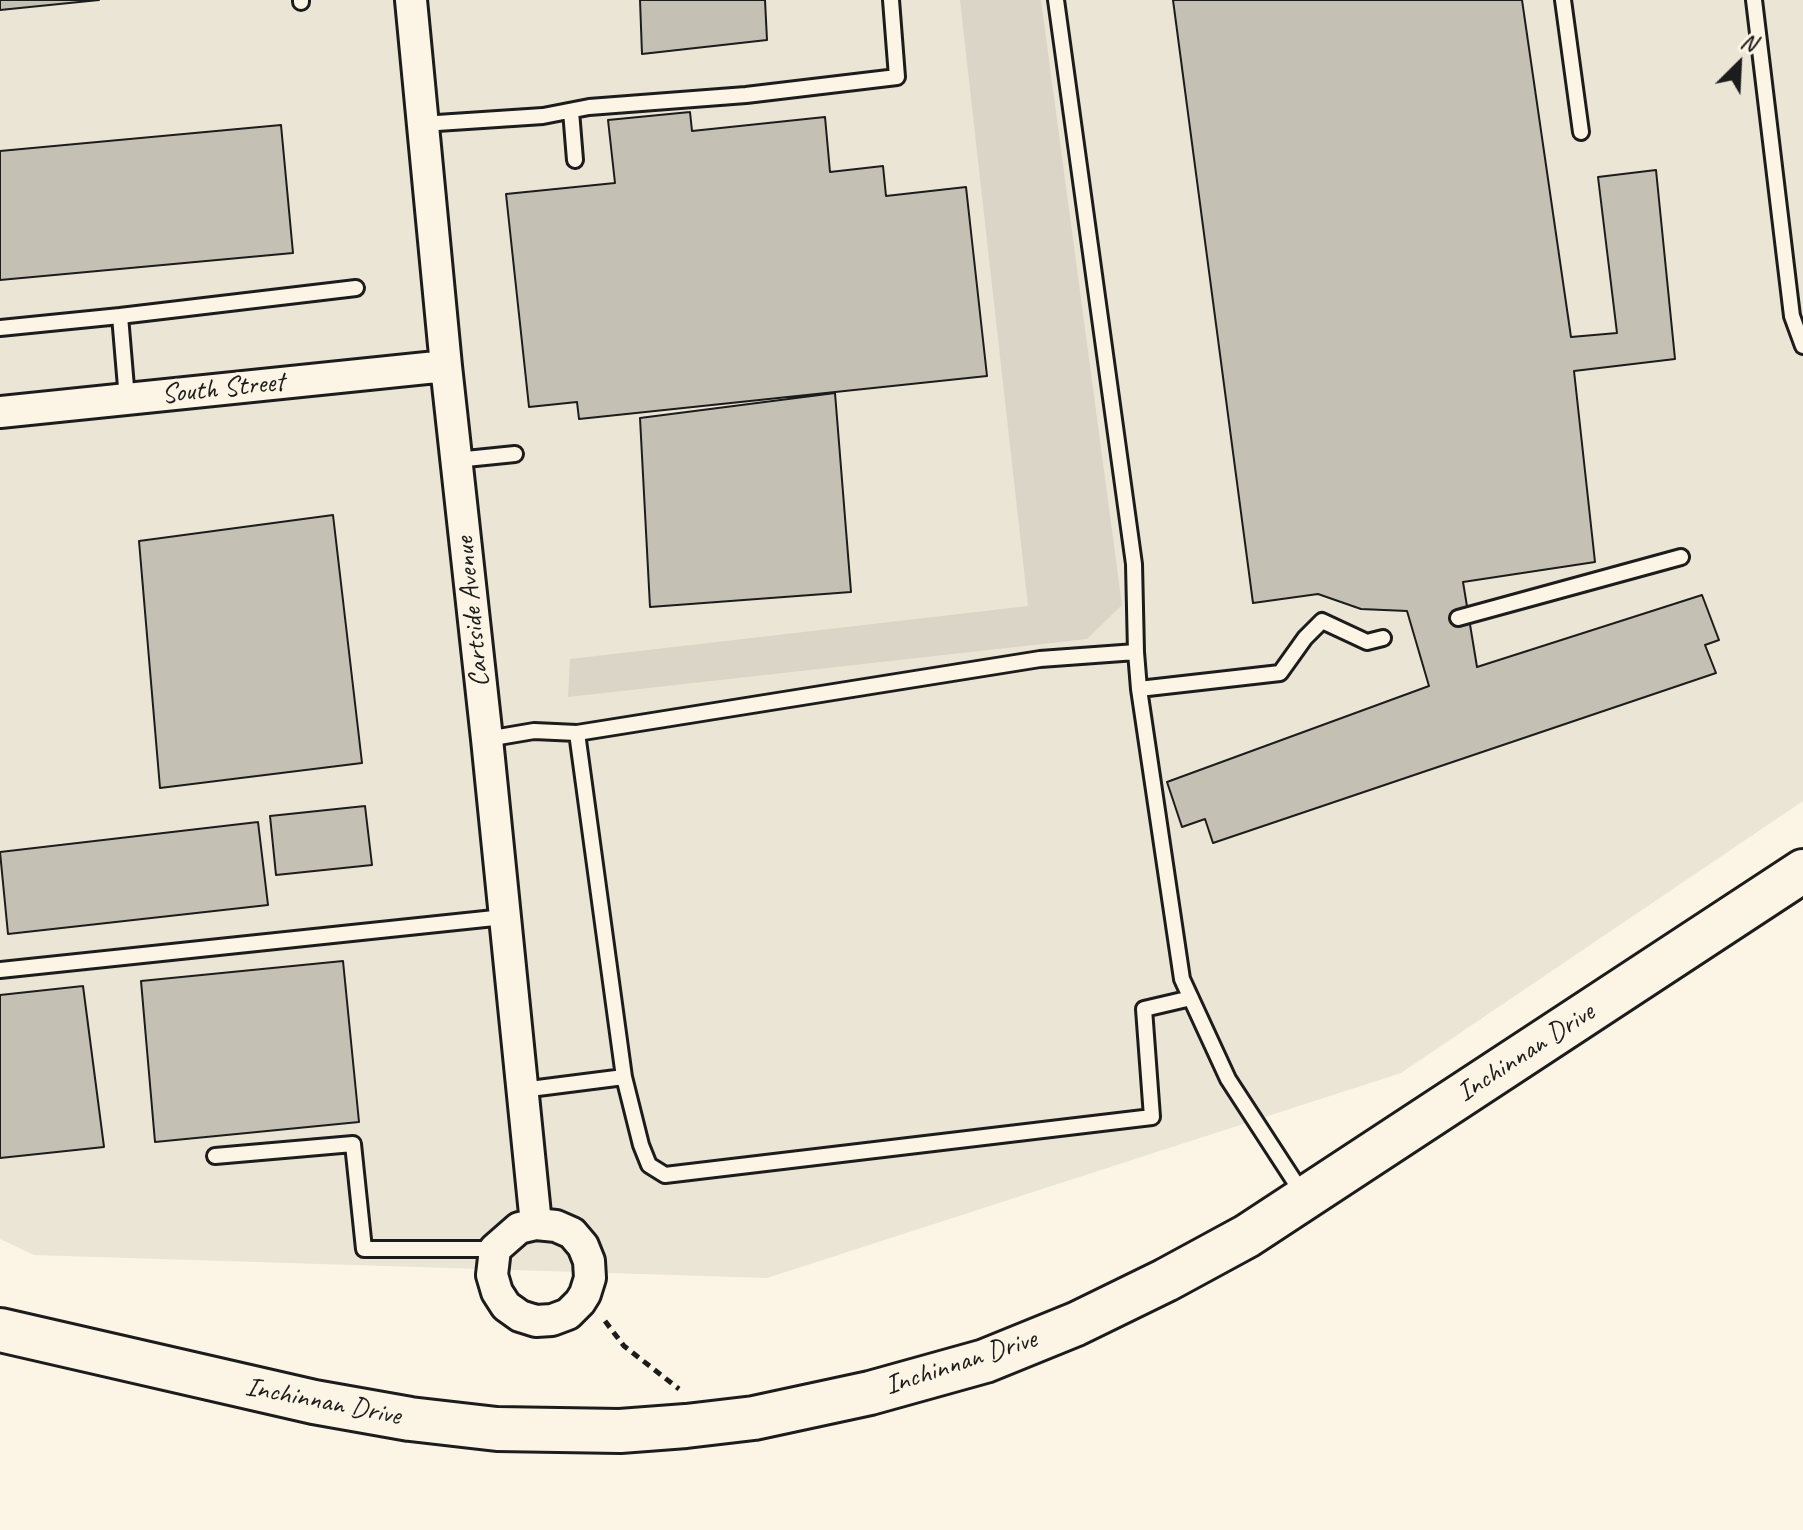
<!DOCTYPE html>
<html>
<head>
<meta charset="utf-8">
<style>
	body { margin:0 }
	#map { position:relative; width:1803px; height:1530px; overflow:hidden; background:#fcf5e5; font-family:Caveat,sans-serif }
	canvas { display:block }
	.north { position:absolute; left:1699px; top:24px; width:80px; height:80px; -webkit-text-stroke:6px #fcf5e5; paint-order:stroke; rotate:24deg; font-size:22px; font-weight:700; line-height:32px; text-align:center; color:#1c1c1c }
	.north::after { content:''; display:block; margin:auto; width:28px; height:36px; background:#1c1c1c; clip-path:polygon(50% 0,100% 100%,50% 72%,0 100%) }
</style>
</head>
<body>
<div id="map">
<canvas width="1803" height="1530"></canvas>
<div class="north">N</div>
</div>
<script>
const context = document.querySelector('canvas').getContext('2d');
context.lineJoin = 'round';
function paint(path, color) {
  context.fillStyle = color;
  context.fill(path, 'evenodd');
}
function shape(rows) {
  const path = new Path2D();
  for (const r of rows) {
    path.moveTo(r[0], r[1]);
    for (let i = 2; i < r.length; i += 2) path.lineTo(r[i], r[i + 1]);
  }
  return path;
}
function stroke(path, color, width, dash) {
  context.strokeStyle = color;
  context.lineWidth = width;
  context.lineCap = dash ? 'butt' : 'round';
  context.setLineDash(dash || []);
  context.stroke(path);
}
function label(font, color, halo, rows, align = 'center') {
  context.font = font + ' Caveat,sans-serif';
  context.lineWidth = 6;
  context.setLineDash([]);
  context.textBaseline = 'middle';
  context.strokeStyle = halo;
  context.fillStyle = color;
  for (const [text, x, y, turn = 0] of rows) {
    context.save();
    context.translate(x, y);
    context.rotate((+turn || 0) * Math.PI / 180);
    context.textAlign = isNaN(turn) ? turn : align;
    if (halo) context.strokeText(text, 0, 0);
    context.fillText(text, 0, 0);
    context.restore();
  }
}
paint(shape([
	[0,0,1803,0,1803,801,1401,1073,767,1278,34,1255,0,1239]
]), '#ebe5d6');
paint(shape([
	[960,0,1041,0,1122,605,1087,639,568,697,570,659,1028,606]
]), '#dbd5c8');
const building = shape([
	[0,0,99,0,0,10,0,0],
	[640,0,765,0,767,40,642,54,640,0],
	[1173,0,1522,0,1571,337,1617,333,1598,177,1656,170,1675,359,1574,371,1595,562,1463,582,1477,667,1702,595,1719,640,1705,645,1716,673,1213,843,1205,819,1182,827,1167,782,1429,686,1407,611,1361,609,1318,594,1253,603,1173,0],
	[690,112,692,131,825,117,830,172,883,166,886,196,966,187,987,376,579,419,577,402,529,407,506,194,615,183,608,120,690,112],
	[281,125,293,253,0,280,0,151,281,125],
	[835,393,851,592,650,607,640,418,835,393],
	[333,515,362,763,160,788,139,541,333,515],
	[365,806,372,865,276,875,270,816,365,806],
	[258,822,268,905,8,934,0,852,258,822],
	[343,961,359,1122,155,1142,141,981,343,961],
	[83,986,104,1147,0,1158,0,995,83,986]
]);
paint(building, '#c4c0b3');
stroke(building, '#1c1c1c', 2);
const lane = shape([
	[301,0,301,2],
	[1056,0,1134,564,1136,652],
	[1563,0,1581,132],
	[1754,0,1792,316,1803,346],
	[571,111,575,160],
	[422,124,543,116,589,107,746,95,897,77,891,0],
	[0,328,120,316],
	[127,399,120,316,356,288],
	[456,460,515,454],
	[1458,618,1681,557],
	[1139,689,1280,673,1305,638,1322,621,1367,642,1383,638],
	[487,739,534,731,577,733,1040,659,1136,652,1139,689,1182,979,1228,1079,1304,1196],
	[0,970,504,917],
	[624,1077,641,1145,649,1165,665,1175,1152,1117,1144,1009,1191,998],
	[522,1090,624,1077,577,733],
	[215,1156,353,1144,364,1249,495,1249]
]);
const street = shape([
	[411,0,446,366,487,739,536,1224],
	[0,412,446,366],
	[536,1224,556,1226,572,1233,583,1246,589,1261,590,1278,585,1294,580,1302,568,1314,552,1320,536,1321,520,1316,506,1306,497,1292,492,1275,495,1249,519,1228,536,1224]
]);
const secondary = shape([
	[0,1330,314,1402,410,1419,497,1429,620,1431,686,1426,754,1418,870,1393,985,1361,1076,1324,1166,1280,1247,1236,1803,871]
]);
stroke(lane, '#1c1c1c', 20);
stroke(street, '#1c1c1c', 36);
stroke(secondary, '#1c1c1c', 48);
stroke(shape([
	[605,1321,624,1346,679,1389]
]), '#1c1c1c', 5, [8, 6]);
stroke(lane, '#fcf5e5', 14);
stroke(street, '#fcf5e5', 30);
stroke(secondary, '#fcf5e5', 42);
label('28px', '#1c1c1c', '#fcf5e5', [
	["South Street",223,389,-6],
	["Cartside Avenue",473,612,-96],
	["Inchinnan Drive",1526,1053,-33],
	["Inchinnan Drive",961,1363,-18],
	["Inchinnan Drive",323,1402,11]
]);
</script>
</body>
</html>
